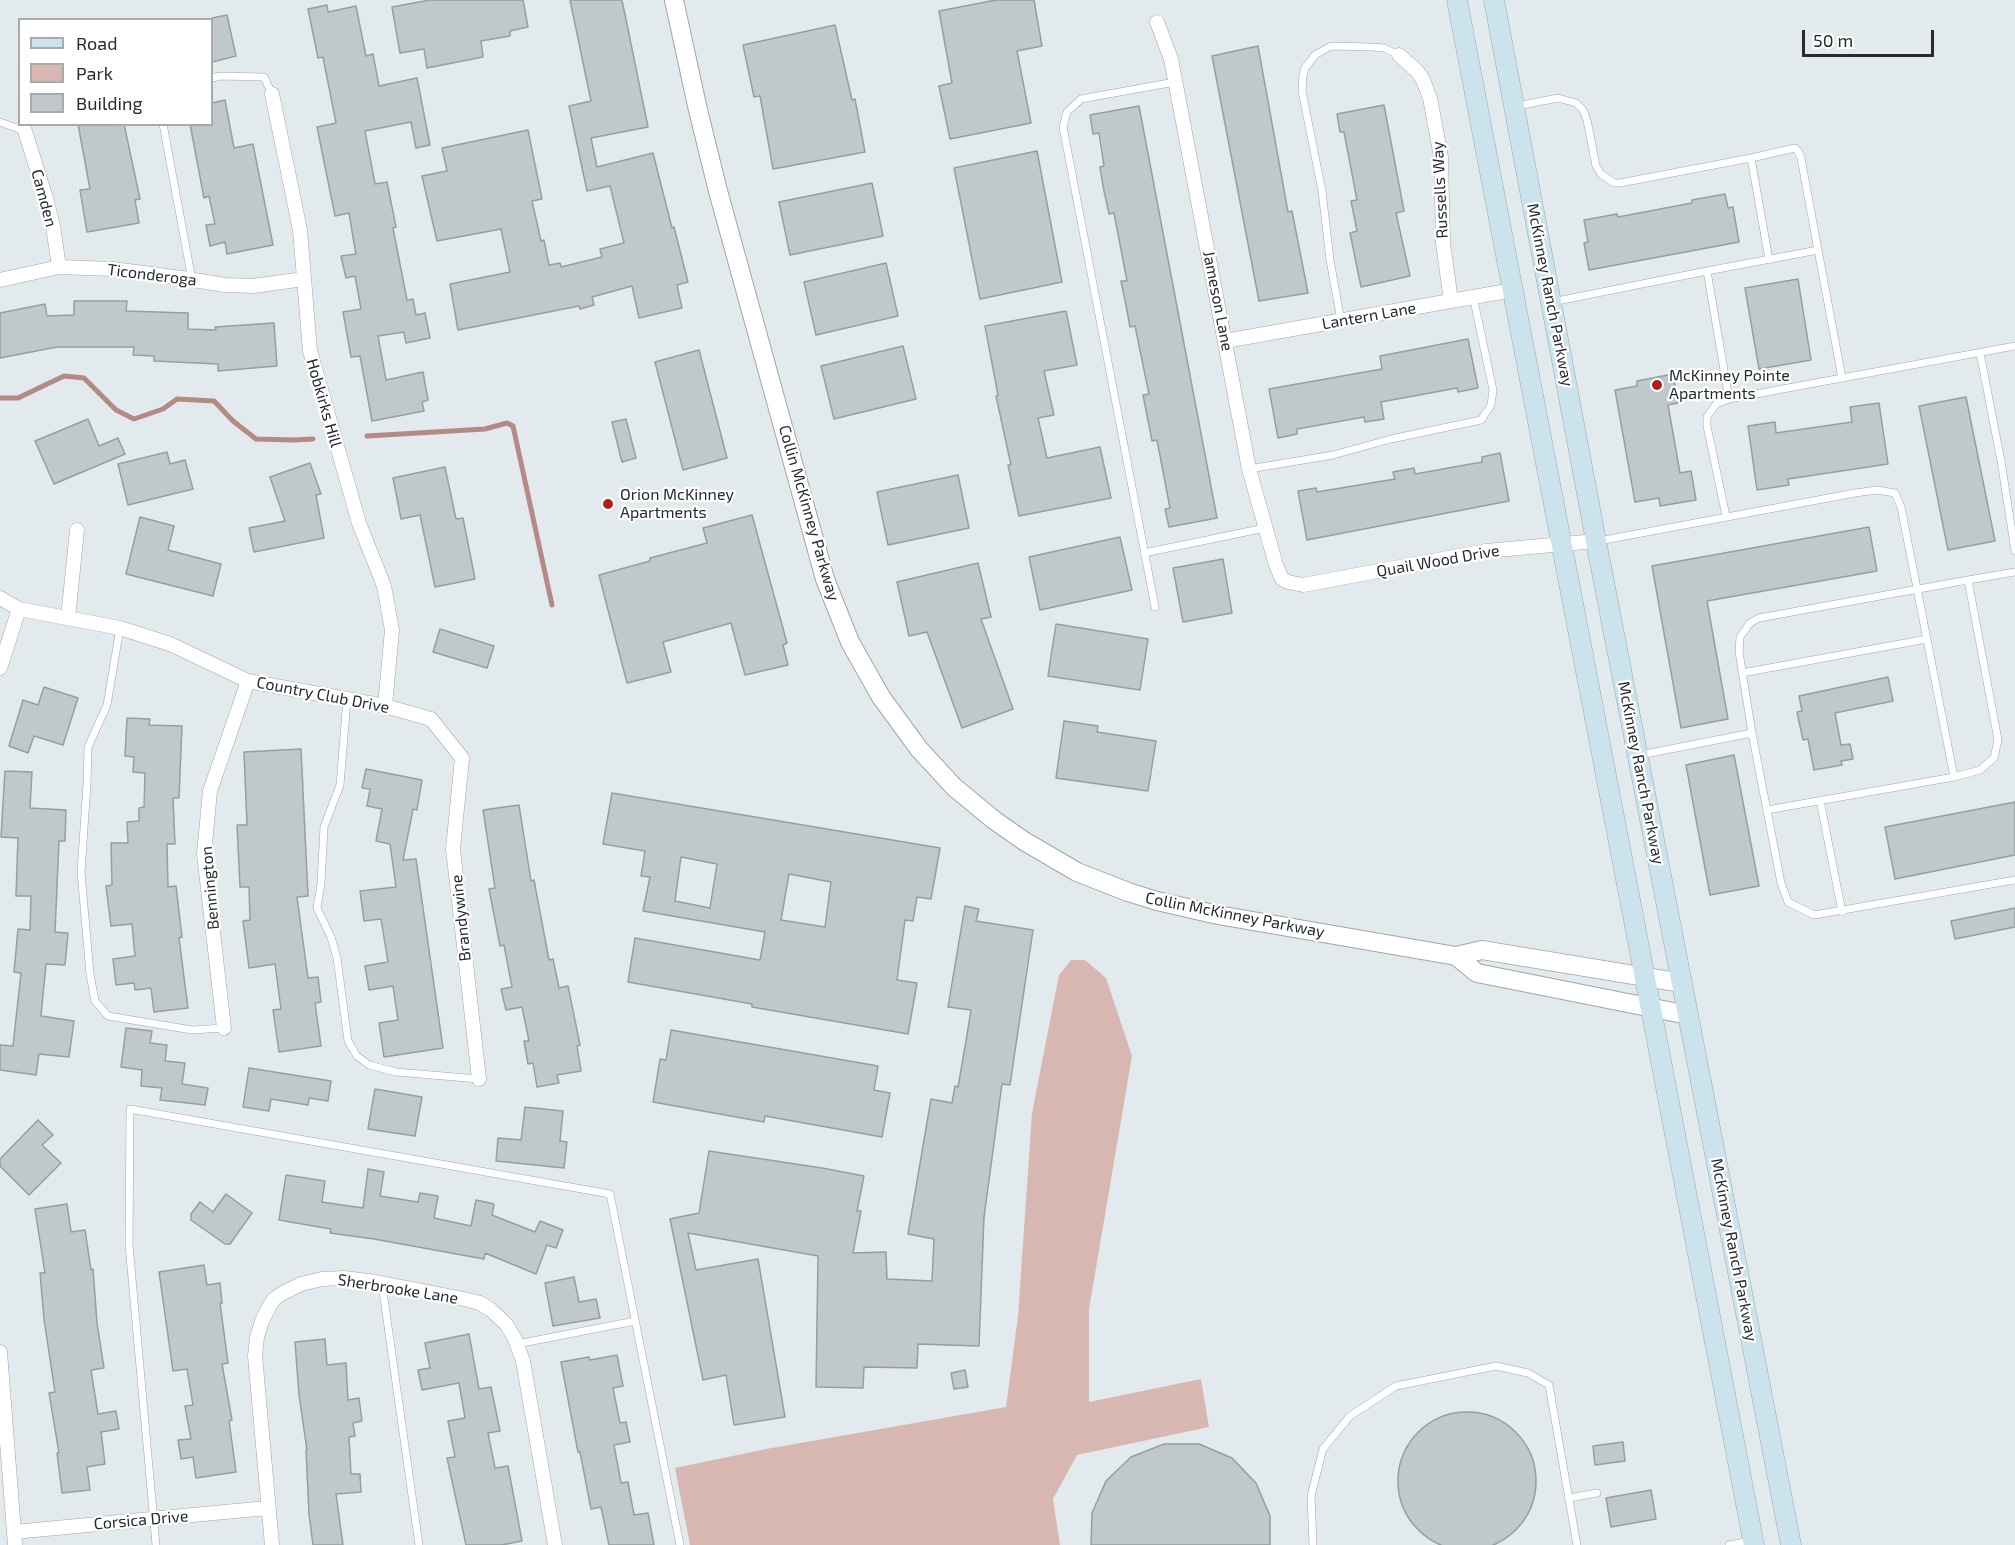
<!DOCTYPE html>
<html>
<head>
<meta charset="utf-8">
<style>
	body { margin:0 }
	#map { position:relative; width:2015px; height:1545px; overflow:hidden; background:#e3eaed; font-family:"Exo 2",sans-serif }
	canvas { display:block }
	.legend { position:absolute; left:18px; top:18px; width:195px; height:108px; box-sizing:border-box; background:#fff; border:2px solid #a9aaab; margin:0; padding:8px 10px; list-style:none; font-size:18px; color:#282b2c }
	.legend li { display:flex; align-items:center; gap:12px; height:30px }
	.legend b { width:30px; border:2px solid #a9aaab }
	.scale { position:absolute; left:1802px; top:30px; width:132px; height:27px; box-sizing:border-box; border:3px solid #282b2c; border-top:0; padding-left:8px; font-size:18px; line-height:21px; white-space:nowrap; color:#282b2c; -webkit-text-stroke:4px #fff; paint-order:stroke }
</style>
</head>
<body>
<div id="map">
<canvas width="2015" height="1545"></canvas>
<ul class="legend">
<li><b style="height:8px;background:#cae3ed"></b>Road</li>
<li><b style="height:16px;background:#d8b7b2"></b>Park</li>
<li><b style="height:16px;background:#c1c8cb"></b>Building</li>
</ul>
<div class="scale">50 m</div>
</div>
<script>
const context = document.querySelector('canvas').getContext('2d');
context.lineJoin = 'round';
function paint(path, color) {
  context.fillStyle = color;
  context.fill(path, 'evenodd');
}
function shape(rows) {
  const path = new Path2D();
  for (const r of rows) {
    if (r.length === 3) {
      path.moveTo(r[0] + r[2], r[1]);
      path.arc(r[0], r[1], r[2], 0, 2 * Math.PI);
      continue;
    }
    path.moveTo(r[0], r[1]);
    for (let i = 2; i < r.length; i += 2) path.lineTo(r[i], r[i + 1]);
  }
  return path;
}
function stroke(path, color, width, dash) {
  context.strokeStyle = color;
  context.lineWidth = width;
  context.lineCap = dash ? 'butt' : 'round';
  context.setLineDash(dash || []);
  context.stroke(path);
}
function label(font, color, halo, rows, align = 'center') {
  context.font = font + ' "Exo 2",sans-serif';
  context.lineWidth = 4.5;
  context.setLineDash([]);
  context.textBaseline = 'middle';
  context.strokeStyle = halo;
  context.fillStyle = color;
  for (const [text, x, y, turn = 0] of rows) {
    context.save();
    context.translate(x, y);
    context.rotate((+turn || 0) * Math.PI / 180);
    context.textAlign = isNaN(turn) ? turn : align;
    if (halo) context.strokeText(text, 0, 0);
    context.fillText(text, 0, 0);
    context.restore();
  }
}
paint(shape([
	[1071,960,1085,960,1106,978,1132,1056,1089,1309,1089,1402,1201,1379,1209,1427,1077,1455,1053,1499,1060,1545,690,1545,675,1468,766,1449,1006,1407,1018,1316,1032,1113,1059,975]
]), '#d8b7b2');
stroke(shape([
	[0,398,18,398,64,376,84,378,116,410,134,419,163,409,177,399,214,401,233,421,256,439,293,440,313,439],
	[367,436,485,429,507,423,513,426,552,605]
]), '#b48a84', 5);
const building = shape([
	[430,0,523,0,528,27,510,31,510,36,481,41,483,57,427,68,424,49,400,53,392,7,430,0],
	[570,0,622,0,648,127,591,138,597,167,653,153,672,228,674,227,688,282,677,285,682,308,639,318,632,286,592,297,594,305,580,309,579,306,458,330,450,284,510,272,501,229,437,241,422,176,447,171,442,148,528,130,542,199,532,201,541,241,544,240,549,265,560,263,561,267,602,257,600,249,624,243,610,186,587,191,569,106,591,101,570,0],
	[996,0,1034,0,1042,46,1017,51,1031,123,950,139,939,86,952,83,939,11,996,0],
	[327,5,328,12,356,6,366,56,373,54,379,86,417,78,430,145,416,148,411,122,365,131,375,184,387,182,396,227,393,228,407,300,413,299,416,315,425,313,430,338,406,343,404,332,378,336,386,380,423,372,428,400,422,402,424,411,372,421,360,356,351,357,343,312,361,309,355,276,346,278,341,256,356,254,354,243,349,213,335,216,317,127,336,123,323,57,318,58,308,9,327,5],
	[227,15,236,56,212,62,212,18,227,15],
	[835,25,852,100,855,99,865,152,773,169,760,96,754,97,743,45,835,25],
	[1258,46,1288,212,1292,211,1308,293,1259,301,1212,56,1258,46],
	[225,100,234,148,253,144,273,245,227,254,225,242,210,246,206,225,215,224,209,196,204,198,190,124,212,124,212,103,225,100],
	[1384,105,1404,211,1396,213,1410,276,1361,287,1350,233,1357,231,1351,201,1357,200,1344,132,1340,132,1337,114,1384,105],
	[1139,106,1217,518,1169,527,1165,509,1170,508,1157,440,1152,441,1143,395,1149,394,1135,326,1130,327,1125,300,1121,281,1127,281,1114,213,1109,214,1103,186,1100,167,1104,166,1099,133,1093,134,1090,115,1139,106],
	[78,124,124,124,140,199,135,200,139,223,87,232,80,190,90,189,78,124],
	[1037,151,1062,282,980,299,954,168,1037,151],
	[872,183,883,236,790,255,779,202,872,183],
	[1725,194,1728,208,1733,207,1739,242,1589,270,1584,243,1588,242,1584,220,1617,214,1618,217,1692,203,1692,200,1725,194],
	[886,263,898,316,816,335,804,282,886,263],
	[1798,279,1811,360,1759,369,1745,288,1798,279],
	[74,301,127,301,126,311,188,313,188,329,216,330,215,327,274,323,277,366,218,371,218,364,154,361,154,356,133,355,134,347,57,347,0,358,0,313,45,304,47,316,74,315,74,301],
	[1066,311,1077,365,1044,371,1054,415,1038,418,1047,458,1100,447,1111,498,1019,516,1008,465,1011,465,996,396,998,395,985,326,1066,311],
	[1468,339,1478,388,1458,392,1457,388,1381,402,1384,419,1365,422,1364,417,1297,429,1297,434,1278,438,1269,389,1382,369,1380,356,1468,339],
	[903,346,916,399,834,419,821,366,903,346],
	[699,350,727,458,683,470,655,362,699,350],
	[1673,374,1678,403,1668,405,1680,473,1691,471,1696,500,1660,506,1659,498,1635,502,1615,390,1637,386,1637,381,1673,374],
	[1966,397,1995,541,1948,550,1919,406,1966,397],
	[1879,403,1888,464,1788,479,1789,485,1757,490,1748,426,1775,422,1776,433,1852,422,1850,407,1879,403],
	[88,419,99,446,118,438,125,454,54,484,35,441,88,419],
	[626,419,636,458,622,462,612,422,626,419],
	[167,452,170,464,185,460,193,489,128,505,118,464,167,452],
	[1500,453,1509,501,1307,540,1298,491,1316,488,1317,492,1395,479,1393,472,1414,468,1415,474,1482,462,1482,457,1500,453],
	[310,463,321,494,316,495,324,538,254,552,249,528,285,521,270,477,310,463],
	[445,467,456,519,463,518,475,579,435,587,420,515,401,519,393,478,445,467],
	[958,475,969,528,888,545,877,492,958,475],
	[752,515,787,643,783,645,788,665,745,675,731,623,663,642,671,672,627,683,599,575,650,561,650,558,707,543,703,528,752,515],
	[140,517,174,526,168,550,221,564,213,596,126,574,140,517],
	[1869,527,1877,571,1707,601,1728,719,1681,728,1652,566,1869,527],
	[1120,537,1132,590,1040,610,1029,557,1120,537],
	[1223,559,1232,613,1183,622,1173,568,1223,559],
	[978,563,991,617,981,619,1013,709,962,728,927,632,909,636,897,582,978,563],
	[1056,624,1148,639,1140,690,1048,676,1056,624],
	[440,629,494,646,487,668,433,652,440,629],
	[1888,677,1893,701,1835,713,1841,745,1850,744,1853,759,1841,761,1842,765,1814,770,1808,739,1803,740,1797,712,1802,711,1799,696,1888,677],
	[44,687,78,698,63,745,34,736,28,753,9,746,23,700,38,705,44,687],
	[127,718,150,719,149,725,182,726,179,798,173,798,175,844,167,844,168,887,176,886,182,937,179,938,188,1008,154,1012,151,988,135,990,134,983,116,985,113,959,135,956,132,924,111,926,106,886,112,885,111,843,128,843,127,822,139,821,139,808,144,807,145,773,133,772,134,757,125,756,127,718],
	[1064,721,1098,726,1097,732,1156,741,1148,791,1056,778,1064,721],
	[301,749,308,896,297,897,308,978,318,977,321,1002,315,1003,321,1046,279,1052,273,1010,281,1009,275,964,249,968,243,921,250,920,249,887,240,887,237,825,247,825,244,752,301,749],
	[1734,755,1759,886,1710,895,1686,765,1734,755],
	[366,769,422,780,417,810,413,809,403,860,416,859,443,1048,384,1057,379,1023,398,1020,393,986,369,990,365,966,388,962,381,919,364,921,360,891,396,887,390,844,376,841,382,809,367,806,370,789,362,788,366,769],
	[5,771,32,772,30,808,66,810,65,841,59,841,55,932,68,933,65,965,46,964,41,1016,74,1021,69,1057,39,1054,36,1075,0,1070,0,1045,13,1046,21,973,14,972,18,929,30,930,31,896,16,896,18,838,1,837,5,771],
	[612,793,940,848,931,899,917,897,913,921,905,920,897,980,917,983,908,1034,752,1007,752,1004,628,982,635,938,760,960,765,932,643,911,650,877,641,876,645,851,603,844,612,793],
	[681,857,717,864,710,908,675,901,681,857],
	[789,874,831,882,825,927,781,920,789,874],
	[2015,802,2015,855,1895,879,1885,827,2015,802],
	[519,805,531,881,534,880,549,960,553,959,559,988,568,986,580,1045,577,1046,581,1071,557,1075,559,1083,537,1087,533,1063,528,1064,524,1041,529,1041,522,1007,506,1010,501,989,512,987,504,945,500,946,489,889,495,888,483,810,519,805],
	[965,906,979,909,976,921,1033,930,1010,1085,1002,1084,984,1217,979,1346,918,1344,917,1368,864,1367,863,1388,816,1387,818,1256,688,1233,696,1270,758,1259,785,1417,734,1425,726,1375,703,1380,670,1219,699,1213,709,1151,822,1168,864,1176,857,1211,861,1211,853,1253,886,1252,887,1279,932,1281,934,1239,908,1234,931,1099,952,1103,955,1086,958,1087,966,1041,971,1010,948,1007,965,906],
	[2015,908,2015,927,1955,939,1951,921,2015,908],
	[126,1028,152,1031,150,1043,167,1045,165,1061,185,1063,182,1084,208,1088,205,1105,160,1100,162,1088,141,1086,142,1070,121,1067,126,1028],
	[671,1030,878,1066,874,1090,890,1093,882,1137,765,1116,764,1122,653,1102,660,1059,666,1060,671,1030],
	[249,1068,331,1081,328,1101,309,1098,308,1105,271,1099,269,1111,243,1107,249,1068],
	[375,1089,422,1097,415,1136,368,1129,375,1089],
	[525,1107,563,1111,560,1141,567,1142,564,1168,496,1161,498,1138,521,1140,525,1107],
	[38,1120,53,1135,42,1145,61,1163,29,1195,0,1166,0,1159,38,1120],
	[368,1169,384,1172,380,1196,418,1202,420,1193,438,1196,434,1218,471,1226,476,1200,494,1204,492,1215,535,1232,540,1221,563,1230,556,1248,547,1245,536,1274,485,1253,484,1259,374,1239,330,1233,331,1229,279,1220,286,1175,325,1181,322,1202,363,1208,368,1169],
	[226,1194,252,1213,230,1244,225,1244,191,1220,191,1214,200,1202,213,1212,226,1194],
	[67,1204,71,1232,85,1230,91,1270,93,1269,97,1323,104,1368,91,1370,98,1414,116,1411,119,1429,101,1432,105,1464,87,1467,90,1490,62,1493,57,1453,59,1453,49,1393,55,1392,44,1319,40,1273,45,1273,35,1209,67,1204],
	[204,1265,207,1285,220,1283,222,1303,220,1303,228,1363,222,1364,232,1420,229,1421,236,1472,196,1478,193,1457,181,1459,178,1440,191,1439,185,1406,193,1405,187,1369,173,1371,159,1272,204,1265],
	[574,1277,579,1302,596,1299,600,1318,553,1326,545,1283,574,1277],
	[469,1334,479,1389,491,1387,500,1431,488,1433,495,1468,508,1466,522,1541,502,1545,466,1545,447,1458,455,1457,448,1421,465,1418,459,1383,422,1390,418,1370,430,1368,425,1343,469,1334],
	[325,1339,327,1365,346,1363,348,1400,359,1398,362,1421,353,1423,355,1436,349,1437,351,1474,360,1474,361,1492,336,1494,343,1545,313,1545,309,1514,306,1450,307,1450,299,1395,295,1342,325,1339],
	[617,1355,623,1386,613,1388,620,1423,626,1422,630,1442,614,1445,621,1483,628,1482,634,1515,648,1513,654,1545,609,1545,601,1507,591,1509,580,1452,578,1452,561,1362,589,1357,590,1360,617,1355],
	[965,1370,968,1387,954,1389,951,1373,965,1370],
	[1467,1481,69],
	[1623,1442,1625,1461,1595,1465,1593,1446,1623,1442],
	[1164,1444,1199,1444,1232,1458,1256,1483,1270,1516,1270,1545,1091,1545,1092,1513,1106,1481,1131,1457,1164,1444],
	[1651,1490,1656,1519,1611,1527,1606,1498,1651,1490]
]);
paint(building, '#c1c8cb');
stroke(building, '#979da0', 1.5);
const service = shape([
	[212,78,220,76,264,77,272,94],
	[1517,106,1558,98,1576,103,1583,110,1587,120,1596,166,1601,174,1614,183,1620,183,1751,158,1769,260],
	[0,122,25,131],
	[163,124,192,280],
	[1751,158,1795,148,1798,151,1801,158,1818,250],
	[1707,271,1818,250,1842,378],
	[1552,302,1707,271,1729,399],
	[1341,321,1330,260,1322,191,1302,91,1303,75,1305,68,1315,55,1331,46,1372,47,1384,48,1399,55],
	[1980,353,2001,461,2015,551],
	[1249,469,1333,455,1391,439,1481,420,1491,405,1493,390,1473,296],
	[1726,516,1707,426,1707,417,1716,404,1729,399,2015,346],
	[1599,541,1855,493,1877,490,1895,493,1901,507,1954,777],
	[1144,553,1265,528],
	[1968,580,2015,572],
	[1155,607,1063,127,1067,112,1081,99,1175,82],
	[120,628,107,705,88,747,87,784,81,872,90,974,95,1001,108,1016,192,1030,224,1028],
	[1742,673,1927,639],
	[347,699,340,785,324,827,321,884,317,908,331,937,337,958,348,1041,357,1056,369,1065,396,1072,479,1079],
	[1752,733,1739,652,1740,637,1750,623,1759,618,1968,580,1998,740,1994,758,1980,770,1954,777,1767,810],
	[1640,755,1752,733,1781,883,1788,902,1814,915,2015,880],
	[1820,800,1842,912],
	[382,1284,419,1545],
	[517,1344,635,1321],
	[1569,1498,1597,1493],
	[156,1545,129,1245,130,1109,610,1194,680,1545],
	[1313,1545,1311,1496,1323,1449,1350,1416,1396,1386,1496,1366,1528,1373,1549,1385,1577,1545],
	[1729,1545,1750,1541]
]);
const minor = shape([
	[1157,22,1171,59,1249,469,1276,565,1282,579,1288,582,1303,585,1486,551,1596,541],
	[1399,55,1417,71,1423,80,1430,98,1441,157,1443,243,1451,301],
	[272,94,300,230,310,351,359,523,384,586,392,630,385,706],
	[25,131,46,198,53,226,59,267],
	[0,280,59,267,113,269,181,278,225,285,253,286,304,279],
	[1225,341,1513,290],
	[0,598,19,609,120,628,170,644,248,681,385,706,431,719,462,758,453,849,479,1079],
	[68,618,77,530],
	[0,668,19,609],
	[224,1028,204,854,210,791,248,681],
	[0,1352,15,1545],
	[14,1532,267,1508],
	[272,1545,255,1356,257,1337,262,1321,269,1307,274,1299,283,1293,301,1284,322,1279,344,1278,376,1282,464,1299,480,1303,491,1310,506,1324,515,1339,523,1361,555,1545]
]);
const tertiary = shape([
	[674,0,698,110,718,191,825,579,850,642,881,697,919,749,954,787,994,820,1024,841,1077,872,1128,892,1157,901,1218,915,1456,956,1482,950,1682,983],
	[1456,956,1477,973,1688,1015]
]);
const secondary = shape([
	[1457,0,1754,1545],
	[1494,0,1596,541,1791,1545]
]);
stroke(service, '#a0a6a9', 8);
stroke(minor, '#a0a6a9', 15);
stroke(tertiary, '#a0a6a9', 20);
stroke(secondary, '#a0a6a9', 21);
stroke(service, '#fff', 7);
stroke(minor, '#fff', 14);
stroke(tertiary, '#fff', 18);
stroke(secondary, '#cae3ed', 20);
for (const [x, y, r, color] of [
	[1657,385,6,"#af1d1e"],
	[608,504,6,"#af1d1e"]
]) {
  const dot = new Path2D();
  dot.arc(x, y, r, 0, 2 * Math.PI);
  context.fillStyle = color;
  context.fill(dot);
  stroke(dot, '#fff', 2);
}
label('16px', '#282b2c', '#fff', [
	["Russells Way",1440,190,-93],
	["Camden",44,198,75],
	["Ticonderoga",152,275,7],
	["McKinney Ranch Parkway",1550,295,79],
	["Jameson Lane",1218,301,79],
	["Lantern Lane",1369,316,-10],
	["Hobkirks Hill",324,403,74],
	["Collin McKinney Parkway",809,513,74],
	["Quail Wood Drive",1438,561,-10],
	["Country Club Drive",323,695,11],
	["McKinney Ranch Parkway",1641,773,79],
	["Bennington",210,888,-95],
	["Collin McKinney Parkway",1235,915,11],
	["Brandywine",461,918,-96],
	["McKinney Ranch Parkway",1734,1250,79],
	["Sherbrooke Lane",398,1289,9],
	["Corsica Drive",141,1520,-5]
]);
label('16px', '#282b2c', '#fff', [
	["McKinney Pointe",1669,376],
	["Apartments",1669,394],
	["Orion McKinney",620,495],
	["Apartments",620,513]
], 'left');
</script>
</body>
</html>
